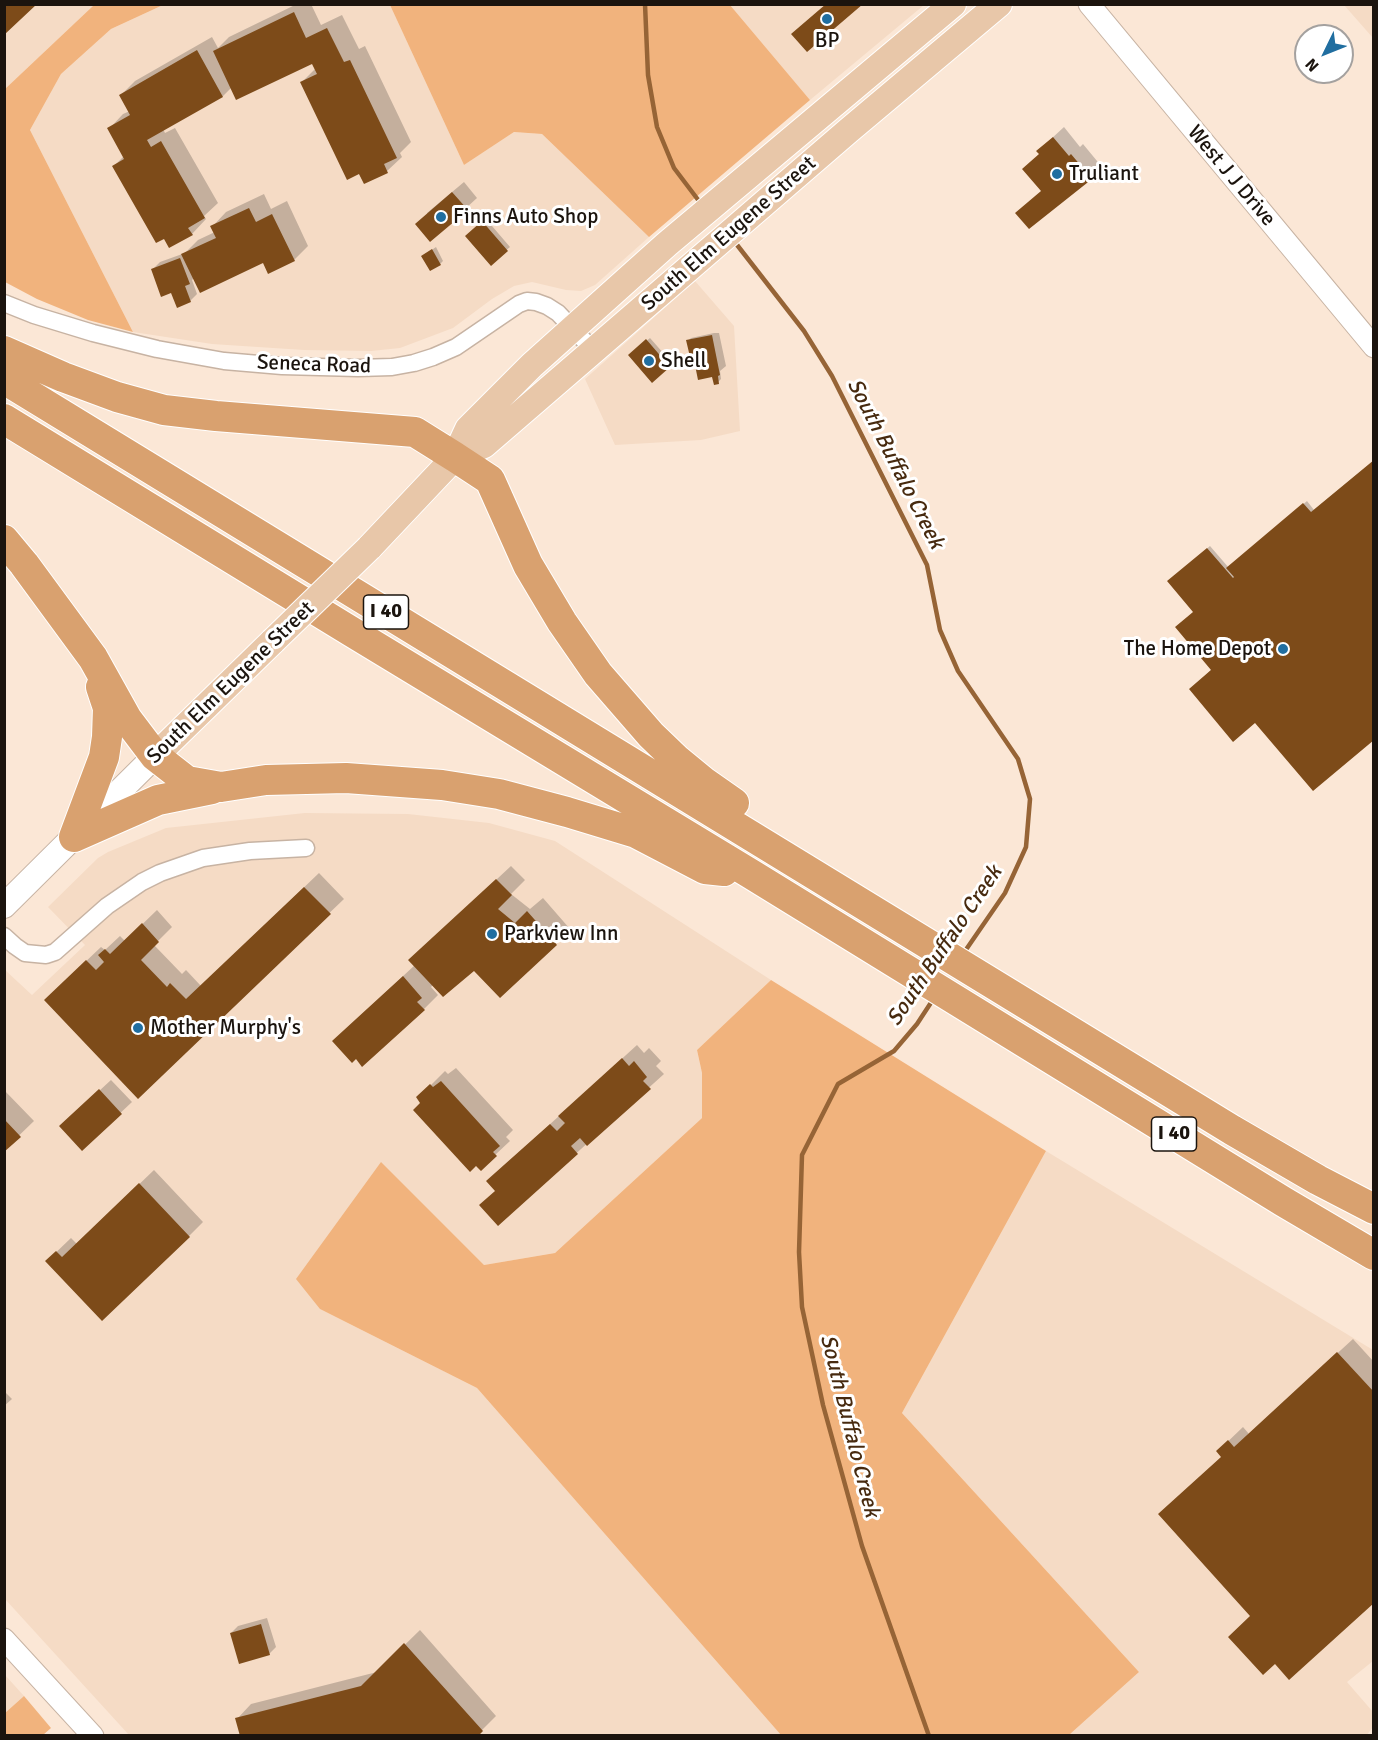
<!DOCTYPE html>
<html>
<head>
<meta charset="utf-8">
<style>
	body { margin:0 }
	#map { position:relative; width:1378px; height:1740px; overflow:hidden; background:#fbe7d6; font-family:Signika,sans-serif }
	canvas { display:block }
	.frame { position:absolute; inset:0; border:6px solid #1b140e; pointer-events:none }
	.north { position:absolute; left:1294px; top:24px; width:60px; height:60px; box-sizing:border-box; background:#fff; border:2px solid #a4a19f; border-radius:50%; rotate:227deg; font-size:16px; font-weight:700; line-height:24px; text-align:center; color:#1b140e }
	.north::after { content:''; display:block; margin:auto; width:21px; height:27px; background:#206ea0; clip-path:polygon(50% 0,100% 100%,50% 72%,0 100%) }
</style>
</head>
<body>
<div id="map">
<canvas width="1378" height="1740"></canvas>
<div class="frame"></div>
<div class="north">N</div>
</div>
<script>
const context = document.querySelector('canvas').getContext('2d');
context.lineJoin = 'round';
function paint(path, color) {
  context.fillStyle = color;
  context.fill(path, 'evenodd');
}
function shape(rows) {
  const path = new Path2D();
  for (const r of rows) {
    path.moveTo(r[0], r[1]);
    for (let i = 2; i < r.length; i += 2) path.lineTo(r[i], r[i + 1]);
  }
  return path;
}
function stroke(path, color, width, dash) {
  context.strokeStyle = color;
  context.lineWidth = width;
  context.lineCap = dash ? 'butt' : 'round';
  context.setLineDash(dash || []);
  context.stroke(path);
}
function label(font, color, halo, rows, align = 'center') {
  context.font = font + ' Signika,sans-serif';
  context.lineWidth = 6;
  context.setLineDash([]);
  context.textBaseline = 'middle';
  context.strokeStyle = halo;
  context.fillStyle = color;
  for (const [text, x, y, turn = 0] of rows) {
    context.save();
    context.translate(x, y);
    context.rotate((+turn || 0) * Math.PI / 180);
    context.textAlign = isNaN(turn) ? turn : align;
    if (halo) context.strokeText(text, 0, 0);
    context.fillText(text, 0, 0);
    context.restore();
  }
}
paint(shape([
	[5,5,94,5,5,89],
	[163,5,390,5,464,165,514,132,542,134,649,237,595,285,581,291,566,290,532,282,514,286,492,299,453,328,400,348,371,351,304,350,212,344,133,332,30,130,61,74,111,29],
	[730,5,924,5,810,100],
	[1344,5,1373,5,1373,38],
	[695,281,734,326,740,431,701,440,615,445,585,379],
	[305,813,408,814,489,823,555,841,771,980,697,1050,702,1073,702,1118,555,1253,484,1265,381,1163,320,1309,477,1388,781,1735,129,1735,5,1599,4,969,32,995,85,945,48,907,98,858,108,852,166,828],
	[1046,1151,1373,1350,1373,1661,1347,1682,1373,1712,1373,1727,1366,1736,1069,1735,1139,1672,902,1413],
	[5,1675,24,1696,5,1713]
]), '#f5dbc5');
paint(shape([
	[94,5,163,5,111,29,61,74,30,130,133,332,88,320,37,299,5,282,5,89],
	[390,5,730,5,810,100,649,237,542,134,514,132,464,165],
	[771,980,1046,1151,902,1413,1139,1672,1069,1735,781,1735,477,1388,320,1309,296,1279,381,1162,484,1265,555,1253,702,1118,702,1073,697,1050],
	[24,1696,51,1728,43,1735,5,1735,5,1713]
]), '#f1b37d');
paint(shape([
	[297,4,311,4,321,25,342,15,359,49,365,46,411,142,400,153,402,157,387,171,364,182,302,82,316,68,313,62,232,87,223,96,163,129,165,133,175,128,218,203,204,216,206,219,192,234,114,166,124,156,109,129,123,114,130,111,121,95,135,81,212,37,218,48,229,37],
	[1064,127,1080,147,1083,144,1102,167,1056,207,1043,191,1040,154,1038,151],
	[464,182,477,198,431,240,427,213],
	[264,194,271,209,287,201,308,246,294,260,264,261,194,278,192,280,197,294,190,301,172,291,153,269,160,262,185,253,198,240,215,232,212,227,226,212],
	[486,219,510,247,491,263,467,236],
	[436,247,443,261,440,264,423,256],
	[714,333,719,333,726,366,720,371,721,379,718,382,688,341,691,338],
	[650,338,672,363,652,381,630,355],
	[1374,460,1374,738,1256,721,1191,689,1212,669,1195,612,1172,578,1210,546,1229,568,1307,501,1314,510],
	[511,866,525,880,511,894,530,909,543,898,570,929,556,943,500,996,474,969,433,985,431,987,438,995,424,1009,348,1027,415,965,425,946],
	[319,873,344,899,138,1096,60,986,101,947,105,950,120,936,125,941,157,910,172,927,154,945,182,974,186,970,201,986],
	[637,1045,644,1053,649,1048,661,1061,656,1066,664,1074,498,1224,497,1190,503,1167],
	[456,1068,513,1130,506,1137,510,1141,495,1155,422,1103,418,1098,445,1071,448,1074],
	[111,1080,132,1102,82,1149,72,1116],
	[4,1090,34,1121,4,1150],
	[154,1170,203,1222,189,1236,47,1261,71,1238,77,1244],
	[1353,1339,1374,1362,1374,1601,1252,1615,1222,1456,1218,1451,1243,1427,1249,1434],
	[4,1391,12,1399,4,1406],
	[267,1618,276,1647,269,1654,231,1633,238,1626],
	[420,1630,496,1716,476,1736,237,1719,251,1704,377,1672]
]), '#0003');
stroke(shape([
	[645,4,648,75,657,127,674,168,702,205],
	[734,241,804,331,832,376,927,565,940,630,958,671,1018,759,1030,799,1026,847,1005,893,963,954],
	[929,1736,862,1546,823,1405,802,1307,799,1252,802,1155,838,1084,894,1051,917,1024,934,998]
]), '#966436', 4.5);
paint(shape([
	[4,4,37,4,4,35],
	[826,4,863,4,807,52,791,34],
	[294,12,306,38,327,28,344,62,350,60,397,158,384,164,388,173,364,184,359,174,347,180,300,82,317,74,312,64,236,100,213,51],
	[197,50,223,97,147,140,151,147,161,141,205,218,188,228,193,235,169,248,164,239,156,243,112,166,124,159,107,128,130,115,119,95],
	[1053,137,1069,156,1071,154,1092,179,1029,229,1015,213,1041,191,1022,169,1039,154,1036,151],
	[452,192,468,210,430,242,415,224],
	[249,208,256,222,272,214,295,261,268,274,263,263,200,293,181,254,216,238,210,226],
	[482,221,508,251,491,266,465,236],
	[432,249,441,265,430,271,421,256],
	[180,258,190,284,185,286,191,302,177,308,171,293,161,297,151,269],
	[712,335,720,375,718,376,719,384,714,385,712,377,698,380,694,360,691,361,686,340],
	[646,339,670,367,652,383,628,355],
	[1374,460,1374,740,1313,791,1255,723,1233,742,1189,689,1211,670,1175,627,1193,612,1167,581,1207,548,1233,578,1234,577,1226,568,1303,503,1311,512],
	[496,879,512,895,498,909,515,923,527,911,557,945,500,998,474,971,443,997,408,960],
	[304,887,331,914,138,1099,44,1000,86,960,96,970,104,962,98,955,105,949,110,954,142,923,159,942,141,960,167,987,170,983,186,999],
	[403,976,422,998,417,1002,425,1010,362,1067,356,1059,352,1063,332,1041],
	[622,1058,629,1066,634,1061,647,1077,643,1081,651,1089,587,1146,580,1138,571,1146,578,1154,498,1226,479,1205,495,1191,486,1181,550,1124,557,1131,565,1123,558,1116],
	[441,1081,500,1146,493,1152,497,1156,481,1171,476,1166,470,1172,413,1110,420,1103,416,1097,430,1084,433,1087],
	[99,1089,122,1114,82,1151,59,1126],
	[4,1119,21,1137,4,1152],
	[139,1183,190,1237,102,1321,45,1261,56,1251,62,1257],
	[1337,1352,1374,1392,1374,1603,1289,1680,1275,1664,1263,1675,1228,1637,1250,1616,1158,1514,1221,1457,1216,1451,1228,1440,1234,1447],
	[261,1624,270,1655,239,1664,230,1633],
	[404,1643,483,1731,478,1736,240,1736,235,1718,361,1686]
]), '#7d4b19');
const minor = shape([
	[4,303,34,315,93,333,157,349,224,361,282,366,358,368,392,367,414,363,433,357,456,347,519,304,527,301,536,302,547,306,558,313,594,351],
	[4,936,15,946,25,953,46,955,55,952,107,906,142,882,160,873,203,858,250,851,306,848]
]);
const tertiary = shape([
	[1089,4,1374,347],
	[4,1639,93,1736]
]);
const secondary = shape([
	[4,906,155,756]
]);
const primary = shape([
	[455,457,484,445,848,131,999,4],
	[369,548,455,457,468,429,532,365,667,244,953,4],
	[155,756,273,641]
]);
const motorway = shape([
	[4,351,63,377,117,397,164,410,216,416,415,432,455,457,490,480,528,565,562,622,598,674,651,735,676,759,704,782,734,803],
	[4,379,1232,1130,1318,1180,1374,1209],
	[4,419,352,632,751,874,1284,1202,1374,1255],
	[4,540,24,564,93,658,127,719,155,756,187,781,221,787,266,780,346,778,442,785,499,794,567,812,636,833,705,869,724,871],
	[74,837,104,757,107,737,108,708,101,687],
	[74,837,158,800,212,789]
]);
stroke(minor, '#c7b3a3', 19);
stroke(tertiary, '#c7b3a3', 23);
stroke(secondary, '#c7b3a3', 26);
stroke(primary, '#fff', 28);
stroke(motorway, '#fff', 32);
stroke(minor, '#fff', 16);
stroke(tertiary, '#fff', 21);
stroke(secondary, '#fff', 24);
stroke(primary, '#e8c7a9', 26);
stroke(motorway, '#d9a16f', 30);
const primaryBridge = shape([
	[273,641,369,548]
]);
stroke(primaryBridge, '#fff', 28, []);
stroke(primaryBridge, '#e8c7a9', 26);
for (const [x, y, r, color] of [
	[827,19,6,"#206ea0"],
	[1057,174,6,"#206ea0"],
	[441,217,6,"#206ea0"],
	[649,361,6,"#206ea0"],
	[1283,649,6,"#206ea0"],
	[492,934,6,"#206ea0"],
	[138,1028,6,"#206ea0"]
]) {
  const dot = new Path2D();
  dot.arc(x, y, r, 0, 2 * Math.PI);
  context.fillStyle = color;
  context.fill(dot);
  stroke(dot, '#fff', 2);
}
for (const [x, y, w] of [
	[386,612,45],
	[1174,1134,45]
]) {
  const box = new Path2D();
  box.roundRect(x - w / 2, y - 17, w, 34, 4.5);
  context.fillStyle = '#fff';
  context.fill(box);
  stroke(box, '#1b140e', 1.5);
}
label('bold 20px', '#1b140e', null, [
	["I 40",386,612],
	["I 40",1174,1134]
]);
label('21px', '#1b140e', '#fff', [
	["BP",827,41,"center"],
	["Truliant",1069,174],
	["Finns Auto Shop",453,217],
	["Shell",661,361],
	["The Home Depot",1271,649,"right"],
	["Parkview Inn",504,934],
	["Mother Murphy's",150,1028]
], 'left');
label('21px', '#1b140e', '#fff', [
	["West J J Drive",1231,176,50],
	["South Elm Eugene Street",729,234,-41],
	["Seneca Road",314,365,2],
	["South Elm Eugene Street",231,683,-44]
]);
label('italic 22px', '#472a0f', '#fff', [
	["South Buffalo Creek",895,464,63],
	["South Buffalo Creek",945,946,-56],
	["South Buffalo Creek",849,1426,76]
]);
</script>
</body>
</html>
